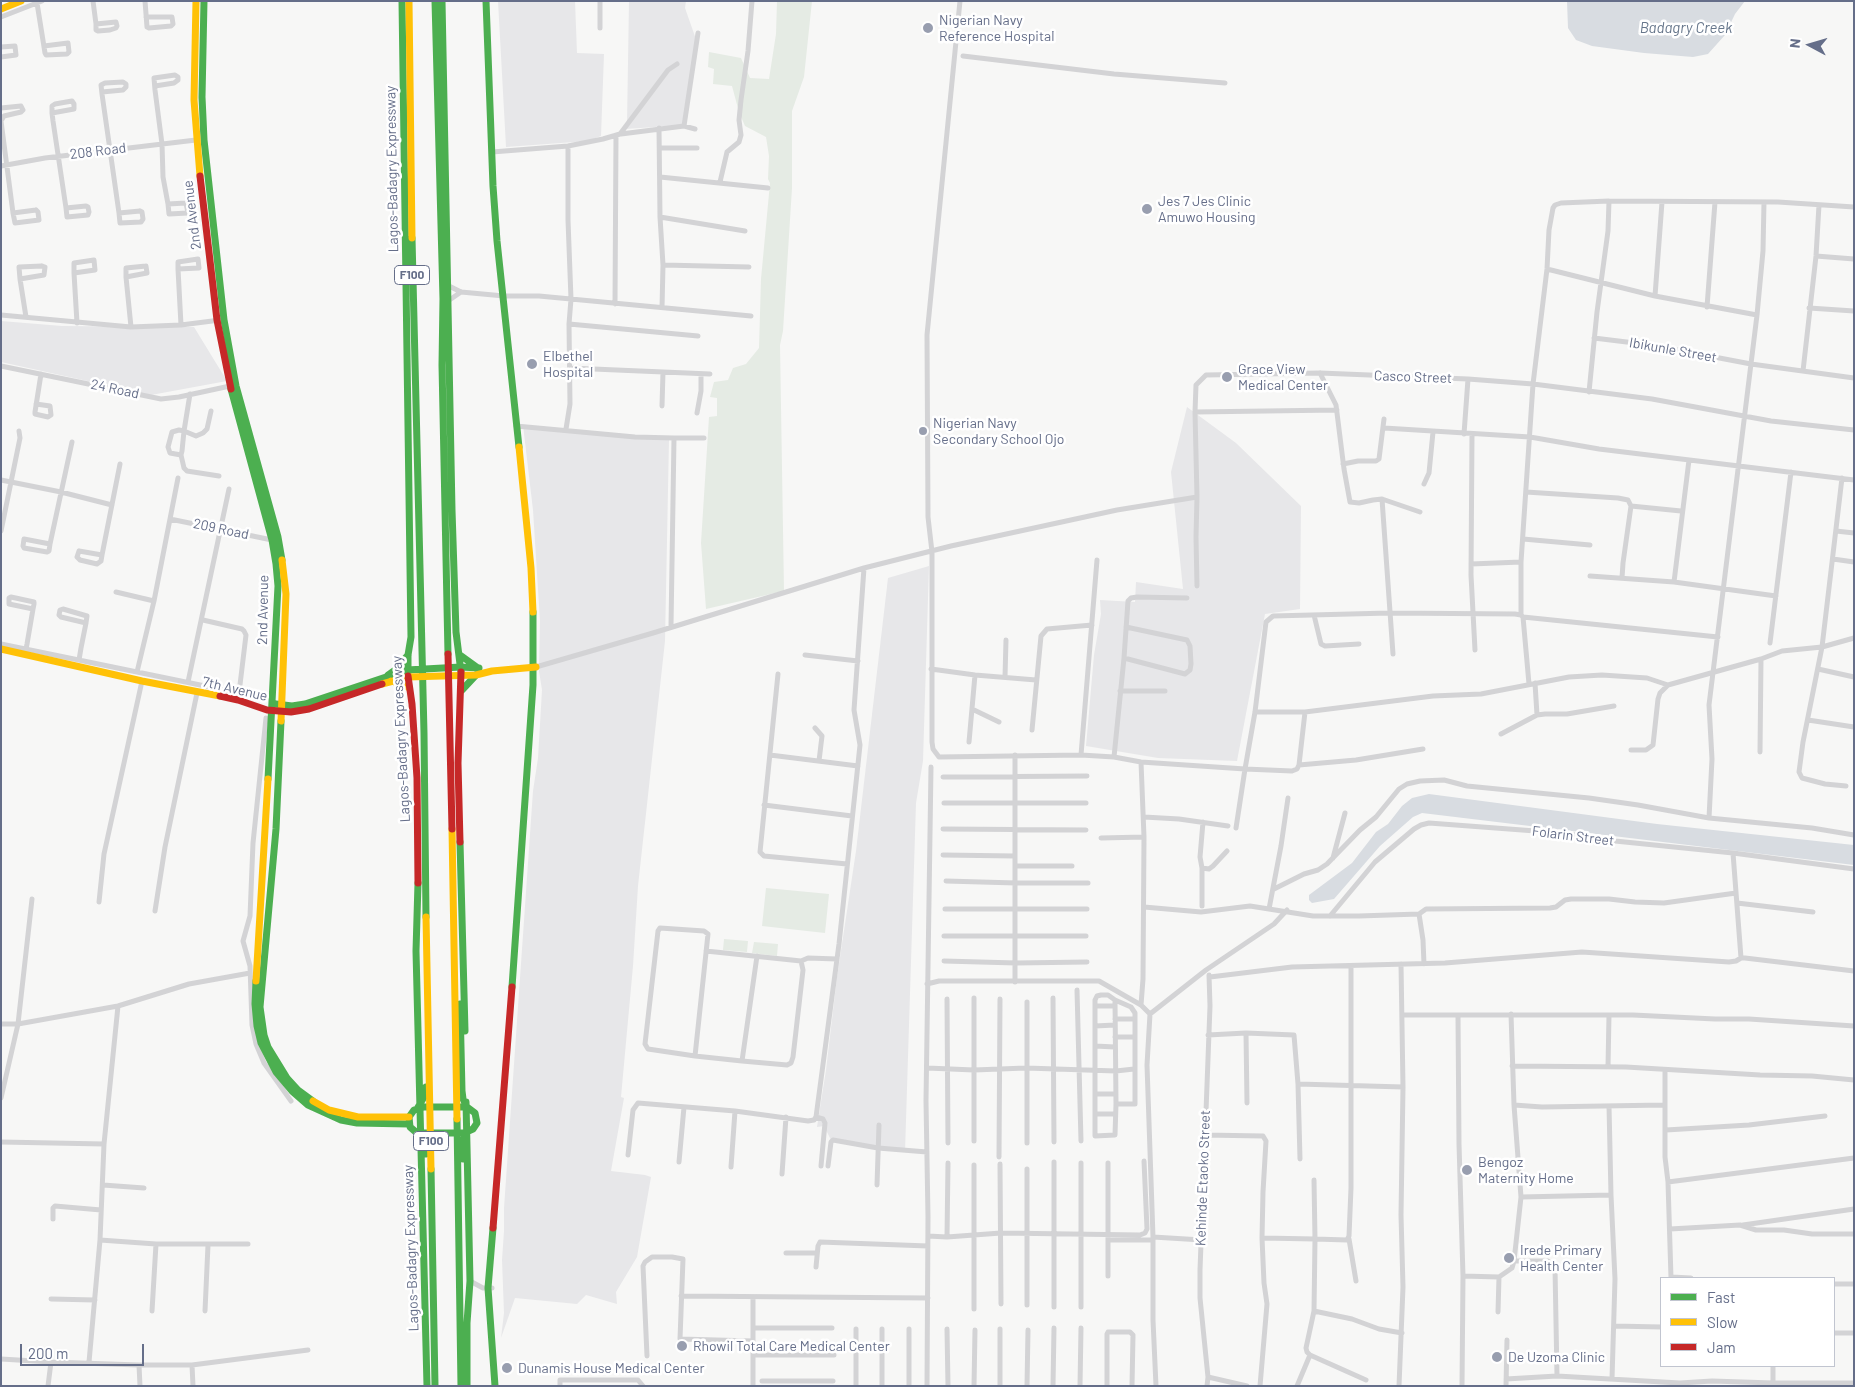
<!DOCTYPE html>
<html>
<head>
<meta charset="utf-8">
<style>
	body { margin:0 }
	#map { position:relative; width:1855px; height:1387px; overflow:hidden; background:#f7f7f6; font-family:Barlow,sans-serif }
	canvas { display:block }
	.frame { position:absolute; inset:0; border:2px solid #656e89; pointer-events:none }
	.legend { position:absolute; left:1660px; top:1277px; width:175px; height:90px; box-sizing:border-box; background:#fff; border:1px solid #c1c5d0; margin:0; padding:6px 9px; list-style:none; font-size:15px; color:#656e89 }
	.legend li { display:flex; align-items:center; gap:10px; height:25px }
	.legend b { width:25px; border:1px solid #c1c5d0 }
	.north { position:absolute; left:1785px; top:20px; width:50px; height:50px; -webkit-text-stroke:4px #fff; paint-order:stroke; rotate:276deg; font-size:14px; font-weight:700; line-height:20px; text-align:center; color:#656e89 }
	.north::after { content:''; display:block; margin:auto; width:18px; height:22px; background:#656e89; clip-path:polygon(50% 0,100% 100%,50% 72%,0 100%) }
	.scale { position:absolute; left:20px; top:1344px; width:124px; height:22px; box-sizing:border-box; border:2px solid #656e89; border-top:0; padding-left:6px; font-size:15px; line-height:18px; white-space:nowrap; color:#656e89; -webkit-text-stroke:4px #fff; paint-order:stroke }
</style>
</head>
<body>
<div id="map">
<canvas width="1855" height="1387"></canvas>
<div class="frame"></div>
<ul class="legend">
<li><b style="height:6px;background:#4caf50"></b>Fast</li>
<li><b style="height:6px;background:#ffc107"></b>Slow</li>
<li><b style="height:6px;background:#c62828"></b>Jam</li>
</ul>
<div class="north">N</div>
<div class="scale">200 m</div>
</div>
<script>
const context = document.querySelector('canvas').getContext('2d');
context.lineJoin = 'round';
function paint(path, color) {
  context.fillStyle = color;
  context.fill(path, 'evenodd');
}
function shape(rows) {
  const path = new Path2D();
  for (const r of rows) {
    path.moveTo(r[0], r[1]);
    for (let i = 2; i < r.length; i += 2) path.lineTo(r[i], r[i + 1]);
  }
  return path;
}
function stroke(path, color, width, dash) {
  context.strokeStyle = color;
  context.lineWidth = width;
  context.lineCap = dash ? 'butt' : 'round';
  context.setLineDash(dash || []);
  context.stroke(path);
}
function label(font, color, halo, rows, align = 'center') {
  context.font = font + ' Barlow,sans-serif';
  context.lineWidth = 5;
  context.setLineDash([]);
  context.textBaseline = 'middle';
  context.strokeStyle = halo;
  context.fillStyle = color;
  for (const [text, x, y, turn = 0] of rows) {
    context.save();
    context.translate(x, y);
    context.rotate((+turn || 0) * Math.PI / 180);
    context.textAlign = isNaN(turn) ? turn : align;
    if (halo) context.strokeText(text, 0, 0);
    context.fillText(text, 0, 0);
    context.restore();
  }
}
paint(shape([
	[498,1,575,1,577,53,604,54,601,136,588,141,506,147],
	[629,1,686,1,685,8,698,45,686,125,625,129,627,124],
	[1,321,62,326,194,327,227,381,151,395,1,362],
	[1187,407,1236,443,1301,506,1300,609,1265,614,1237,761,1158,758,1086,746,1094,655,1101,614,1100,600,1135,602,1136,582,1183,589,1171,472],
	[523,425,669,440,665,641,638,886,633,966,621,1097,624,1098,611,1171,645,1175,651,1177,637,1257,616,1292,617,1304,586,1295,577,1304,515,1298,501,1338,504,1313,502,1260,504,1231,504,1208,533,791,538,758,542,690,539,671,540,621,533,510],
	[929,566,923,761,916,803,905,1152,831,1140,824,1126,817,1127,826,1070,837,977,856,851,888,578]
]), '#e7e7e9');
paint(shape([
	[777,1,812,1,804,77,792,111,792,188,783,331,780,345,784,591,706,609,701,543,709,417,717,416,717,398,710,397,714,382,728,380,733,368,746,364,759,348,761,279,770,183,768,179,769,156,766,137,745,126,739,112,732,86,713,84,714,69,708,67,709,52,741,58,750,78,769,79,776,34],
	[766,888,829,894,825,933,762,926],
	[724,939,748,941,747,952,723,950],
	[754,942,778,944,777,956,752,953]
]), '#e5ebe4');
paint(shape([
	[1567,1,1745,1,1735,14,1725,35,1708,54,1693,57,1644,53,1592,46,1576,40,1568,28],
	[1429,794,1657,824,1854,845,1854,865,1422,813,1413,817,1380,846,1334,899,1312,903,1309,900,1309,895,1352,863,1376,832,1388,824,1402,806,1412,798]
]), '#d8dce1');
stroke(shape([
	[93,1,96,24,116,22,117,26,116,28,110,30,98,31,96,30,96,24],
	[145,1,147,27,149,28,171,26,173,24,172,17,146,17],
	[600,1,600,28],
	[960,1,927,335,928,517,932,552,932,742,933,749,939,757,1081,755,1114,757,1141,762,1245,769,1255,712,1266,622,1273,616,1389,613,1515,614,1521,615,1523,617,1718,637],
	[37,3,45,53,46,55,67,54,69,52,68,43,44,46],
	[1,17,42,1],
	[1,47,15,46,16,55,1,57],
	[963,56,1114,74,1225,83],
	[155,86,174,83,178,80,178,77,175,75,154,78,155,90,162,144,163,177,168,204],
	[102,92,123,90,126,87,126,84,123,82,105,83,101,85,102,94,119,213],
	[1,108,21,106,23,110,21,112,4,116,1,121],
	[52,113,74,109,74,104,72,101,55,104,52,106,52,113,53,121,66,208],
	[1,121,13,213],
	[684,126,698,33],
	[659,128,660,217,663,265,662,308],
	[621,134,684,126,695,129],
	[660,148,697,148],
	[492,152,568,146,603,139,620,134,668,70,677,64],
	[1,166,45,158,196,140],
	[660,177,768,188],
	[720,182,727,152,739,142,741,135,739,120,741,100,748,51,752,1],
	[186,203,188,213,169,214,168,204,186,203],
	[86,206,88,207,89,212,88,215,67,217,66,208,86,206],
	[36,210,38,212,39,220,15,223,13,213,36,210],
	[140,211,142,212,143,219,141,222,120,223,119,213,140,211],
	[660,217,745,231],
	[1816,256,1854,259],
	[198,259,199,268,178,269,178,262,198,259],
	[94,260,95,270,74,273,74,263,94,260],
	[663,265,749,267],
	[42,266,45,267,44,275,20,279,19,267,42,266],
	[146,266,147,273,126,277,126,268,146,266],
	[178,269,181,325],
	[1547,269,1655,296,1757,315],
	[74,273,77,323],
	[126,277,131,327],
	[20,279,26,317],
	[449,286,461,292,504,296,539,296,751,316],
	[1655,296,1662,202],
	[448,301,461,292],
	[615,304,616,135],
	[1707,307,1715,202],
	[1809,308,1854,311],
	[1,315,131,327,181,325,220,320],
	[569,324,698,336],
	[1594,338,1651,345,1751,364,1854,378],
	[1,366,161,399,179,397,230,386],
	[570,368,710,374],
	[1803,371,1816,256,1819,205],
	[1320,373,1336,405,1344,469,1350,502,1359,503,1373,500,1382,499,1420,512],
	[1589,392,1597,312,1608,231,1609,201],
	[190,394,184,431,182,451,181,455,170,453,168,447,172,432,179,430,184,431,196,436,203,433,207,429,211,411],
	[36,404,50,406,51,415,48,417,35,414,35,412,41,374],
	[662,406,663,372],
	[1195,412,1337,410],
	[697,413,701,391,701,374],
	[516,426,635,437,674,438,671,626],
	[1384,428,1530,437,1599,449,1854,480],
	[566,429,570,404,569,324,571,299,568,220,568,146],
	[1464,434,1468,379],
	[1472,434,1471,575,1475,650],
	[674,438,704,438],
	[181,455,184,468,187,471,219,476],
	[1343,464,1358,461,1376,461,1379,459,1384,419],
	[1842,478,1822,647,1803,742,1799,772,1802,778,1825,784,1846,786],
	[1,480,61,492,112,505],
	[1424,484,1429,473,1433,432],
	[1526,492,1618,498,1628,500,1631,506,1681,511],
	[1382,499,1393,654],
	[170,519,272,540],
	[1,531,20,438,19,431],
	[1836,531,1854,533],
	[24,539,50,544,49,551,47,552,24,548,23,546,24,539],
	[1523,539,1590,545],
	[50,544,72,442],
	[79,551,102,555,101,561,97,564,80,560,77,557,79,551],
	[102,555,120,464],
	[1833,559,1854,562],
	[1471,564,1521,562],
	[1590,576,1674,582,1776,596],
	[1622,578,1623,563,1631,506],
	[1674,582,1689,460],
	[1197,586,1196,537,1197,497,1195,412,1196,385,1206,375,1320,373,1468,379,1533,384,1652,399,1771,421,1854,430],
	[116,592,154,601],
	[1314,615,1321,644,1325,646,1359,644],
	[1521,615,1521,562,1533,384,1547,269,1549,230,1553,208,1555,205,1561,203,1609,201,1778,202,1854,207],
	[1523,617,1529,684],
	[203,620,242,629,244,631,246,635,239,693],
	[1770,643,1791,472],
	[1,644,239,693,238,700],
	[26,649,27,644,33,609,34,604,34,602,11,597,9,598,9,604,33,609],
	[805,655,858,661],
	[1124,658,1185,674,1190,670,1191,664,1190,646,1187,640,1126,627],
	[79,660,81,648,86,623,87,616,63,609,60,610,59,615,61,617,86,623],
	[536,667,653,633,864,568,951,546,1117,510,1197,497],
	[931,669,975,675,1036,680],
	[1818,669,1854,677],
	[137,672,154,601,178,478],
	[778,674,760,852,764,856,847,864],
	[1005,677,1006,640],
	[188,682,229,489],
	[1120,691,1165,691],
	[972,709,999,722],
	[1255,712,1305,712,1433,696,1481,694,1569,677,1602,675,1647,678,1668,685],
	[1537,715,1545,714,1567,714,1614,706],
	[266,718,253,843,250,916,243,941,250,966,252,1025,256,1044,264,1063,291,1101],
	[1808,720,1854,727],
	[815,728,822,736,819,761],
	[1032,730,1041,636,1047,629,1092,625],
	[1501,734,1537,715,1535,683],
	[969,742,975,675],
	[1631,750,1646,750,1653,745,1658,699,1660,693,1668,685,1761,659,1782,651,1822,647,1854,638],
	[1760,752,1761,659],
	[770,755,858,766],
	[1015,755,1015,982],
	[1081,755,1097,560],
	[1114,757,1124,658,1128,601,1131,598,1137,597,1187,598],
	[1141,762,1144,837,1143,979,1141,1005],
	[1299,765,1356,760,1423,749],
	[943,777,1087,776],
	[944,803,1086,803],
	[764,805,852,816],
	[1144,817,1179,819,1228,826],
	[1709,818,1712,759,1709,705,1757,315,1763,251,1764,202],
	[1203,822,1200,857,1202,868,1209,869,1213,866,1227,851],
	[1236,828,1245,769,1292,771,1297,769,1299,765,1305,712],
	[943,829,1086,830],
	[1101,838,1144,837],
	[1733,853,1741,958],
	[943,855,1015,856],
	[1333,858,1345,813],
	[1016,866,1072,866],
	[946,881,1016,883,1088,883],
	[1274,889,1304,874,1318,870,1327,864,1360,830,1376,817,1399,789,1407,784,1420,781,1444,780,1467,786,1589,798,1638,805,1709,818,1812,828,1854,835],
	[99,902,104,854,142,681],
	[1737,903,1813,912],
	[1202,906,1202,868],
	[1144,907,1201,912,1250,906,1313,916,1359,916,1419,914,1426,909,1550,908,1556,907,1565,900,1571,899,1609,899,1635,902,1664,903,1736,893],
	[945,909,1087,909],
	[1269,909,1281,846,1288,798],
	[155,911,165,847,197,693],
	[1419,914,1423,940,1424,964],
	[1330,916,1375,862,1414,829,1421,825,1429,823,1562,833,1615,841,1733,853,1854,869],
	[944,936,1086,936],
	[706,951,801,961,808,958,837,959],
	[944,961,1016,963,1087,962],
	[1210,977,1292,967,1445,963,1582,952,1729,962,1736,961,1741,958,1745,958,1854,971],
	[927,984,939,981,1099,981,1141,1005,1150,1014],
	[1077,990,1081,1141],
	[1101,995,1108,995,1115,1000,1116,1104,1115,1135,1095,1136,1095,1000,1097,996,1101,995],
	[974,998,974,1141],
	[1053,998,1054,1142],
	[947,999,948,1143],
	[1115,1000,1131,1007,1135,1013,1135,1104,1116,1104],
	[1096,1006,1115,1006],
	[1402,1015,1633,1015,1715,1019,1749,1019,1854,1026],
	[1458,1016,1459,1144,1463,1276,1462,1386],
	[1115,1019,1135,1019],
	[1,1024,18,1024,118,1006,189,984,250,973],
	[1095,1026,1115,1025],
	[1246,1033,1247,1103],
	[1208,1035,1246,1033,1294,1035,1298,1084,1300,1159],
	[1115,1037,1134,1037],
	[1095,1046,1115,1047],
	[695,1056,708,934,704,931,660,928,658,931,645,1044,648,1049,695,1056,742,1061,787,1065,791,1063,793,1057,803,970,801,961],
	[742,1061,757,956],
	[1512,1066,1626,1067,1760,1075,1812,1076,1854,1080],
	[1608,1067,1609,1015],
	[927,1068,974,1070,1026,1068,1116,1071,1134,1069],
	[1665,1070,1665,1157,1668,1182,1671,1278],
	[1298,1084,1403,1087],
	[1095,1094,1116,1094],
	[1,1098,18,1024,32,899],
	[1514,1105,1542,1107,1664,1105],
	[1609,1106,1611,1195,1615,1279,1612,1379],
	[1095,1114,1115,1114],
	[816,1117,823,1119,825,1123,821,1166],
	[1666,1130,1749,1125,1825,1116],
	[1204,1135,1263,1136,1266,1141,1263,1192,1262,1238,1264,1283,1267,1304,1260,1386],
	[1,1142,104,1144],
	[1027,1143,1027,1002],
	[628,1155,633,1110,638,1103,735,1111,808,1121,814,1120,816,1117,839,944,860,745,854,710,864,568],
	[999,1157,1000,999],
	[679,1162,684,1107],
	[1054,1162,1054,1307],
	[1081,1163,1081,1307],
	[1000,1164,1001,1304],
	[974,1165,974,1309],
	[828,1166,831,1142,833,1140,878,1148,927,1152],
	[731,1167,735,1111],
	[782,1174,786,1117],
	[1314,1180,1315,1239,1347,1240,1349,1236,1351,1188,1351,966],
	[1668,1182,1854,1158],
	[103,1185,144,1188],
	[877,1185,879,1125],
	[1521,1197,1611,1195],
	[53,1219,53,1208,55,1206,101,1210],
	[1743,1225,1854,1209],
	[1670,1229,1740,1225,1756,1230,1784,1230,1812,1234,1854,1234],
	[928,1236,947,1237,1001,1233,1140,1235,1145,1233,1147,1229,1144,1161],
	[947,1237,948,1163],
	[1153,1237,1202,1240],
	[1262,1238,1315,1239,1314,1311,1306,1348,1307,1352,1310,1355,1297,1386],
	[1349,1239,1356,1281],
	[100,1240,104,1144,118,1006],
	[1108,1240,1152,1240],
	[786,1253,817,1253],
	[1514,1261,1548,1261,1555,1268,1557,1376],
	[816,1267,818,1246,820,1242,928,1246],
	[1108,1276,1108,1163],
	[1463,1276,1499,1277,1512,1268,1514,1261,1521,1197,1514,1105,1511,1014],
	[1671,1277,1691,1278],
	[470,1281,483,1288,492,1288],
	[1834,1284,1854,1284],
	[681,1296,928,1298],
	[753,1298,753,1386],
	[51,1299,95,1300],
	[1027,1305,1027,1169],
	[152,1311,156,1244],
	[205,1311,208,1245],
	[1314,1311,1352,1319,1379,1329,1402,1333],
	[1498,1312,1499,1277],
	[1614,1326,1661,1327],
	[753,1328,832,1328],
	[856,1329,856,1386],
	[947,1329,948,1386],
	[1834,1333,1854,1333],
	[753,1355,834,1355],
	[1310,1355,1366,1380],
	[647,1356,643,1266,645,1262,652,1257,672,1257,683,1259,680,1339,753,1341],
	[1,1359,51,1362],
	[89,1362,100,1240,156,1244,248,1244],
	[139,1365,140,1386],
	[192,1365,193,1386],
	[1773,1366,1773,1385],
	[1208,1377,1247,1386],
	[1506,1379,1557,1376,1680,1383,1712,1381,1773,1383,1854,1383],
	[762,1381,833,1381],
	[48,1386,51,1362,139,1365,192,1365,308,1350],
	[560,1386,560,1380,638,1380,643,1386],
	[882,1386,882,1329],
	[909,1386,909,1329],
	[927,1386,928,1217,926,1101,931,767],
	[974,1386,975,1330],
	[1000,1386,1000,1329],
	[1027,1386,1028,1330],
	[1053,1386,1054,1328],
	[1080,1386,1081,1328],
	[1107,1386,1107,1334,1108,1332,1130,1332,1133,1335,1132,1386],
	[1156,1386,1153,1320,1153,1237,1147,1065,1150,1014,1206,970,1274,924,1287,910],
	[1207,1386,1208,1377,1200,1298,1200,1270,1210,1006,1209,975],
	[1399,1386,1403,1287,1401,1215,1403,1087,1401,964],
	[1506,1386,1507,1340]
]), '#d3d3d5', 5);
stroke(shape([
	[204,1,202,97,204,140,224,320,236,386,278,537,282,560],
	[402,1,411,637,408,655,408,676],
	[435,1,443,299,442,365,448,654],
	[442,1,452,510,456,632,461,672],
	[486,1,493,186,497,241,519,447],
	[412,238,424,733,426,917],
	[231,389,272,540,276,564,278,586,268,779],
	[460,655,478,668],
	[388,675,395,670,408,655],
	[462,690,476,675],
	[276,704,292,706,305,704,407,670,461,667,479,668],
	[281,721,276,829,260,1007,264,1035,268,1047,287,1078,298,1090,313,1101],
	[460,842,465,1031],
	[418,883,416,951,427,1386],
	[256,981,255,1004,257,1026,261,1043,276,1072,292,1091,308,1105,341,1120,357,1123,409,1124],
	[512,987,533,685,533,612],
	[460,1004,462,1091,463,1099,467,1107],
	[466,1102,470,1281,467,1323,467,1386],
	[424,1107,467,1107,475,1113,477,1123,473,1129,464,1133,417,1133,410,1127,409,1117,414,1110,424,1107],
	[417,1109,424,1097,426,1087],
	[457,1119,461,1386],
	[417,1133,424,1143,426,1154],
	[463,1159,463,1141,467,1132],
	[431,1169,435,1386],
	[493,1228,488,1288,495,1386]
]), '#4caf50', 7);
stroke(shape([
	[196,1,194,100,200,176],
	[409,1,412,238],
	[1,9,21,1],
	[519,447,531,568,533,612],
	[1,649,142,681,220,696],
	[391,681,405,685,409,688],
	[382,684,408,677,476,675,492,671,536,667],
	[281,721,286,594,282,560],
	[452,829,457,1119],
	[426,917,431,1169],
	[256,981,268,779],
	[313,1101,329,1110,358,1117,409,1117]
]), '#ffc107', 7);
stroke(shape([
	[200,176,217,320,231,389],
	[448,654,452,829],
	[408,676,412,704,417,778,418,883],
	[220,696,238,700,267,710,291,712,309,709,382,684],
	[460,842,458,763,461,672],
	[493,1228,512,987]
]), '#c62828', 7);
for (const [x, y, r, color] of [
	[928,28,6,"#989eaf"],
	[1147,209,6,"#989eaf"],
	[532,364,6,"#989eaf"],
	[1227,377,6,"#989eaf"],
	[923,431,5,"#989eaf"],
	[1467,1170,6,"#989eaf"],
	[1509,1258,6,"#989eaf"],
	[682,1346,6,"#989eaf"],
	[1497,1357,6,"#989eaf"],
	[507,1368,6,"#989eaf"]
]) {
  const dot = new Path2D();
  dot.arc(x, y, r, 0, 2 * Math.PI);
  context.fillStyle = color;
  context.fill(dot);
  stroke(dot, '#fff', 2);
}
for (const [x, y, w] of [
	[412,275,35],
	[431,1141,35]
]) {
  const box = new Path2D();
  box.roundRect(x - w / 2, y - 9.5, w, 19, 4);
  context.fillStyle = '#fff';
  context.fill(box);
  stroke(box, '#656e89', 1);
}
label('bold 12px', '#656e89', null, [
	["F100",412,275],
	["F100",431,1141]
]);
label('14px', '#656e89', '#fff', [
	["Nigerian Navy",939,20],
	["Reference Hospital",939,36],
	["Jes 7 Jes Clinic",1158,201],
	["Amuwo Housing",1158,217],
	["Elbethel",543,356],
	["Hospital",543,372],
	["Grace View",1238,369],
	["Medical Center",1238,385],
	["Nigerian Navy",933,423],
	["Secondary School Ojo",933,439],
	["Bengoz",1478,1162],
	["Maternity Home",1478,1178],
	["Irede Primary",1520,1250],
	["Health Center",1520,1266],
	["Rhowil Total Care Medical Center",693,1346],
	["De Uzoma Clinic",1508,1357],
	["Dunamis House Medical Center",518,1368]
], 'left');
label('14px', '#656e89', '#fff', [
	["208 Road",98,151,-7],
	["Lagos-Badagry Expressway",392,169,-91],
	["2nd Avenue",192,215,-97],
	["Ibikunle Street",1673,350,10],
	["Casco Street",1413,377,2],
	["24 Road",115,389,12],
	["209 Road",221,529,12],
	["2nd Avenue",263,610,-89],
	["7th Avenue",235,689,13],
	["Lagos-Badagry Expressway",401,739,-93],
	["Folarin Street",1573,836,7],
	["Kehinde Etaoko Street",1203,1178,-88],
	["Lagos-Badagry Expressway",411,1248,-92]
]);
label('italic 15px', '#66768b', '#fff', [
	["Badagry Creek",1686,28]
]);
</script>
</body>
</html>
